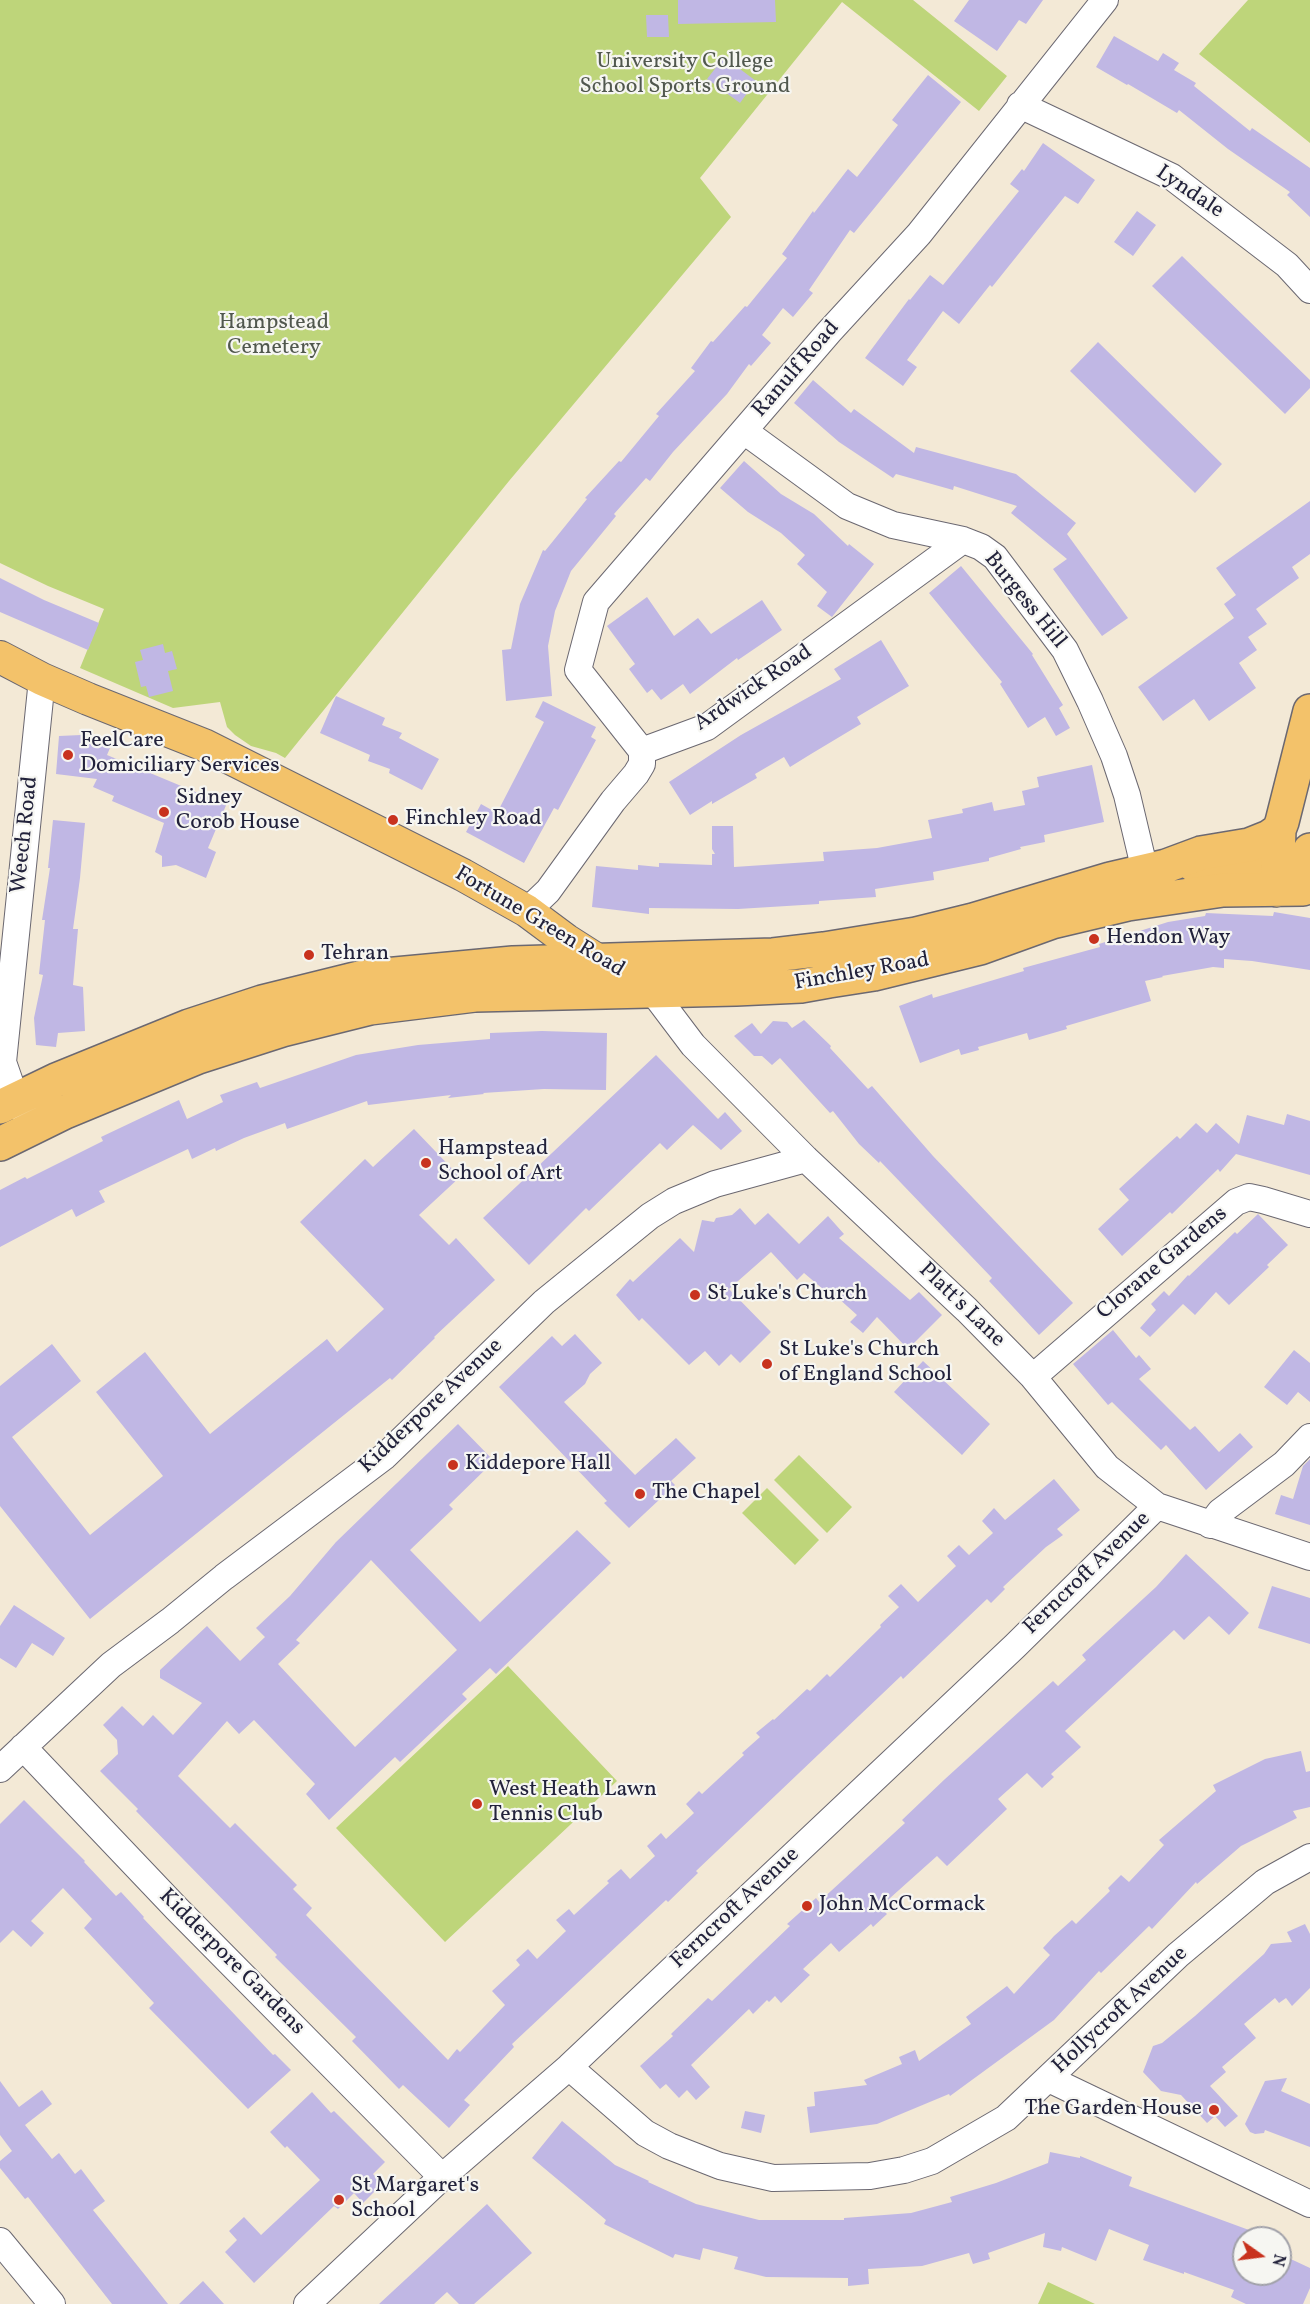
<!DOCTYPE html>
<html>
<head>
<meta charset="utf-8">
<style>
	body { margin:0 }
	#map { position:relative; width:1310px; height:2304px; overflow:hidden; background:#f3e9d6; font-family:Vollkorn,serif }
	canvas { display:block }
	.north { position:absolute; left:1232px; top:2226px; width:60px; height:60px; box-sizing:border-box; background:#f6f6f2; border:2px solid #a1a1a9; border-radius:50%; rotate:104deg; font-size:16px; font-weight:700; line-height:24px; text-align:center; color:#22223b }
	.north::after { content:''; display:block; margin:auto; width:21px; height:27px; background:#c8321e; clip-path:polygon(50% 0,100% 100%,50% 72%,0 100%) }
</style>
</head>
<body>
<div id="map">
<canvas width="1310" height="2304"></canvas>
<div class="north">N</div>
</div>
<script>
const context = document.querySelector('canvas').getContext('2d');
context.lineJoin = 'round';
function paint(path, color) {
  context.fillStyle = color;
  context.fill(path, 'evenodd');
}
function shape(rows) {
  const path = new Path2D();
  for (const r of rows) {
    path.moveTo(r[0], r[1]);
    for (let i = 2; i < r.length; i += 2) path.lineTo(r[i], r[i + 1]);
  }
  return path;
}
function stroke(path, color, width, dash) {
  context.strokeStyle = color;
  context.lineWidth = width;
  context.lineCap = dash ? 'butt' : 'round';
  context.setLineDash(dash || []);
  context.stroke(path);
}
function label(font, color, halo, rows, align = 'center') {
  context.font = font + ' Vollkorn,serif';
  context.lineWidth = 4.5;
  context.setLineDash([]);
  context.textBaseline = 'middle';
  context.strokeStyle = halo;
  context.fillStyle = color;
  for (const [text, x, y, turn = 0] of rows) {
    context.save();
    context.translate(x, y);
    context.rotate((+turn || 0) * Math.PI / 180);
    context.textAlign = isNaN(turn) ? turn : align;
    if (halo) context.strokeText(text, 0, 0);
    context.fillText(text, 0, 0);
    context.restore();
  }
}
paint(shape([
	[0,0,913,0,1007,76,979,111,842,2,700,178,731,217,509,481,285,758,276,753,251,746,235,735,227,727,220,702,173,708,80,668,104,609,48,586,0,563],
	[1248,0,1310,0,1310,143,1199,54],
	[799,1455,852,1507,827,1533,774,1480],
	[767,1488,819,1540,795,1565,742,1513],
	[508,1666,617,1781,445,1942,336,1828],
	[1048,2282,1095,2304,1038,2304]
]), '#bed57a');
paint(shape([
	[678,0,775,0,776,22,678,24],
	[969,0,1043,0,1026,24,1019,20,997,51,954,21],
	[646,15,668,15,669,37,647,37],
	[1114,36,1158,61,1163,53,1179,63,1174,70,1196,83,1194,86,1250,131,1252,128,1310,168,1310,217,1287,195,1290,192,1228,149,1179,110,1177,113,1128,84,1127,85,1096,67],
	[724,57,756,81,740,103,707,79],
	[928,75,961,102,854,233,850,230,809,290,813,293,793,317,783,308,762,335,771,343,751,366,749,364,727,394,673,452,650,481,646,478,614,514,616,516,571,571,555,611,548,646,552,696,506,701,502,650,511,649,520,604,543,550,545,551,587,499,585,498,619,461,621,462,659,416,656,414,695,371,691,368,711,341,713,342,745,306,747,307,787,258,782,254,813,211,814,213,848,169,857,177,898,125,892,120],
	[1043,143,1095,180,1078,204,1065,196,992,287,990,285,959,324,943,311,907,360,917,367,903,386,865,358,909,299,910,300,930,275,943,285,1019,191,1010,184,1022,169,1024,171],
	[1137,211,1156,225,1133,256,1114,242],
	[1182,256,1310,380,1310,388,1285,414,1152,286],
	[1098,342,1222,464,1195,493,1070,371],
	[813,380,851,413,854,409,914,453,916,447,1016,474,1076,523,1067,534,1128,618,1102,636,1053,569,1067,559,1011,513,1017,506,954,486,953,490,896,474,893,478,839,442,794,403],
	[744,461,781,494,814,514,848,546,849,544,874,564,832,617,817,606,827,592,797,564,805,555,781,533,748,512,720,488],
	[1310,501,1310,554,1292,567,1299,578,1256,609,1267,624,1248,637,1257,650,1239,663,1256,688,1209,721,1194,699,1163,721,1138,687,1234,618,1224,604,1236,595,1216,568],
	[961,566,1033,654,1032,655,1063,705,1059,708,1070,728,1056,736,1045,717,1028,728,1000,684,1002,682,929,593],
	[0,578,44,600,99,623,88,650,0,612],
	[647,597,674,636,698,618,711,634,762,600,782,630,738,660,737,658,690,694,683,684,661,700,652,689,647,693,629,669,635,664,607,626],
	[881,640,909,686,857,717,861,724,811,754,790,767,784,757,755,774,757,778,712,804,712,801,690,815,669,782,741,735,841,679,834,669],
	[163,644,165,653,172,651,177,669,168,671,173,691,149,697,146,686,141,687,135,662,143,660,140,650],
	[336,696,385,718,382,725,402,733,399,738,439,759,422,790,389,773,390,769,368,761,370,755,320,733],
	[543,701,596,727,591,737,596,740,558,810,554,808,524,863,466,832,481,804,497,813,544,722,535,717],
	[81,735,110,748,107,755,198,793,198,791,227,803,208,848,216,852,206,878,176,865,162,867,162,856,155,852,164,823,112,801,114,796,93,787,97,779,56,774,59,736],
	[1092,765,1104,822,1044,835,1045,842,1020,847,1021,849,989,858,989,861,933,872,934,880,875,889,876,897,819,901,819,904,738,909,649,908,649,914,592,907,596,866,638,870,638,865,659,867,659,863,712,865,712,854,715,854,712,849,712,826,733,826,734,867,824,861,823,852,877,848,932,838,928,820,963,813,962,809,992,802,994,811,1025,805,1022,791,1039,787,1037,777],
	[53,820,85,823,80,878,73,929,78,929,73,985,83,987,85,1031,58,1033,56,1047,36,1045,34,1018,43,975,39,974,45,920,42,920,50,868,48,868],
	[1274,912,1310,918,1310,970,1252,961,1224,959,1224,968,1213,967,1162,976,1163,977,1145,981,1151,1001,1066,1026,1067,1029,1029,1040,1027,1033,978,1047,979,1050,961,1055,959,1049,920,1063,899,1006,932,994,933,998,1024,971,1023,968,1100,947,1099,944,1168,922,1205,916,1206,913,1273,916],
	[804,1020,831,1046,830,1048,868,1089,872,1086,933,1156,1073,1303,1039,1335,989,1281,992,1278,880,1161,879,1163,859,1144,833,1111,830,1113,780,1058,772,1065,762,1056,754,1056,734,1036,752,1023,761,1034,773,1021,787,1022,792,1028],
	[542,1031,607,1033,606,1090,544,1089,483,1093,484,1094,448,1098,451,1095,368,1105,367,1101,287,1129,285,1123,244,1138,216,1151,215,1148,192,1159,188,1149,99,1191,105,1202,76,1217,72,1209,0,1247,0,1190,25,1177,27,1179,103,1141,101,1137,179,1100,187,1119,223,1102,220,1095,257,1082,260,1088,356,1055,418,1045,490,1039,490,1033],
	[656,1055,718,1119,725,1112,742,1131,721,1150,693,1125,667,1150,660,1143,589,1211,586,1208,529,1265,483,1218],
	[1287,1114,1310,1121,1310,1175,1236,1154,1220,1172,1218,1169,1172,1214,1170,1212,1122,1256,1098,1229,1129,1200,1119,1189,1177,1136,1180,1139,1196,1123,1207,1133,1216,1123,1239,1144,1247,1115,1284,1125],
	[414,1129,460,1177,419,1215,449,1245,456,1238,495,1280,434,1337,435,1338,392,1380,390,1378,90,1619,0,1506,0,1386,52,1344,81,1381,12,1437,90,1535,163,1476,96,1392,145,1352,210,1434,327,1339,337,1352,384,1309,300,1222,365,1159,373,1167],
	[740,1208,755,1225,768,1213,799,1244,828,1216,844,1234,839,1238,910,1300,919,1292,942,1315,908,1349,877,1317,863,1333,850,1322,857,1315,827,1288,824,1290,804,1273,797,1280,771,1252,729,1289,771,1332,740,1363,731,1354,719,1366,705,1351,689,1365,642,1318,639,1321,616,1295,630,1279,633,1282,680,1238,694,1252,702,1220,714,1222,716,1218,732,1215],
	[1258,1214,1288,1245,1267,1265,1269,1267,1229,1305,1216,1292,1195,1315,1183,1304,1150,1337,1140,1328,1156,1310,1151,1304,1164,1291,1169,1296,1188,1275,1189,1276,1235,1232,1237,1234],
	[1113,1330,1136,1358,1139,1355,1151,1369,1139,1379,1190,1430,1195,1426,1219,1452,1240,1433,1253,1447,1206,1490,1166,1445,1161,1450,1112,1402,1108,1405,1073,1364],
	[575,1334,602,1363,590,1374,585,1384,564,1402,635,1475,676,1438,696,1458,671,1481,675,1485,629,1528,604,1503,607,1501,499,1387,552,1336,562,1346],
	[1294,1350,1310,1363,1310,1402,1298,1392,1287,1405,1264,1387],
	[923,1361,990,1424,962,1455,894,1392],
	[458,1424,494,1461,449,1505,453,1509,410,1550,480,1622,577,1530,611,1563,496,1674,490,1668,462,1694,467,1699,400,1762,395,1757,329,1820,306,1794,315,1784,254,1720,239,1734,227,1721,178,1776,230,1828,235,1823,297,1885,293,1889,312,1908,306,1915,448,2060,457,2049,460,2052,505,2005,492,1991,520,1965,516,1960,528,1949,537,1959,566,1931,556,1920,569,1909,574,1915,609,1883,607,1881,621,1869,630,1879,655,1856,647,1846,661,1833,666,1839,694,1813,686,1804,699,1791,702,1794,744,1755,742,1753,760,1737,756,1733,773,1719,774,1720,807,1689,810,1691,827,1674,830,1677,881,1627,880,1625,899,1607,888,1596,901,1584,918,1602,956,1566,947,1556,959,1545,969,1555,993,1533,982,1521,994,1508,1005,1520,1054,1479,1080,1510,1057,1529,1063,1535,1046,1547,1003,1587,1005,1589,991,1603,987,1599,903,1679,901,1676,696,1871,698,1873,668,1902,666,1900,512,2044,514,2047,464,2100,470,2105,449,2128,403,2085,399,2089,352,2041,356,2037,275,1957,277,1955,136,1811,138,1809,100,1771,118,1754,117,1740,103,1725,122,1706,143,1726,153,1715,173,1735,202,1703,160,1678,160,1670,207,1626,240,1661,265,1637,256,1628,290,1596,336,1542],
	[371,1560,457,1650,355,1747,278,1664,300,1643,296,1640],
	[1310,1459,1310,1525,1275,1514,1281,1495,1293,1499,1303,1466],
	[1186,1554,1249,1613,1229,1635,1209,1616,1184,1640,1174,1630,1065,1731,1081,1747,1051,1774,1054,1777,1042,1788,1027,1773,998,1799,1007,1809,947,1866,937,1856,880,1907,887,1914,873,1927,871,1924,839,1952,831,1943,803,1969,810,1975,781,2003,775,1996,769,2002,767,2000,753,2014,749,2009,691,2065,710,2087,696,2100,687,2090,679,2098,666,2084,660,2089,640,2066,673,2036,671,2034,708,1998,712,2001,790,1926,787,1924,816,1898,819,1902,905,1823,902,1820,945,1779,1053,1681,1058,1686,1086,1660,1082,1655,1156,1587],
	[1272,1586,1310,1598,1310,1644,1258,1628],
	[14,1605,65,1638,53,1656,32,1643,16,1668,0,1658,0,1626],
	[1301,1751,1306,1772,1310,1771,1310,1807,1293,1811,1297,1818,1241,1846,1197,1884,1196,1882,1152,1929,1149,1926,1101,1973,1099,1971,1054,2020,950,2096,949,2094,877,2124,810,2133,807,2107,815,2106,814,2092,867,2085,864,2080,902,2064,899,2057,915,2050,919,2061,971,2024,966,2017,1007,1986,1014,1994,1050,1955,1043,1948,1054,1936,1072,1920,1076,1924,1110,1891,1108,1888,1121,1875,1129,1882,1164,1845,1159,1840,1216,1791,1213,1785,1265,1759],
	[24,1800,85,1861,84,1862,116,1896,121,1892,144,1917,143,1918,273,2055,275,2054,291,2070,248,2109,149,2008,154,2003,84,1928,92,1919,63,1888,31,1921,44,1933,31,1947,13,1930,0,1943,0,1824],
	[1305,1924,1310,1934,1310,1988,1292,2006,1286,1998,1279,2003,1275,1998,1244,2024,1256,2038,1222,2067,1226,2072,1210,2086,1238,2116,1225,2127,1215,2116,1207,2123,1181,2095,1161,2091,1143,2072,1153,2046,1162,2043,1195,2016,1264,1954,1271,1944,1292,1942,1287,1932],
	[1287,2078,1281,2091,1310,2104,1310,2147,1265,2130,1264,2133,1255,2134,1250,2132,1245,2124,1265,2081],
	[0,2081,19,2107,42,2090,52,2104,25,2125,52,2159,59,2153,75,2174,81,2169,105,2201,93,2210,168,2304,112,2304,28,2197,25,2199,0,2168,0,2161,12,2151,0,2135],
	[312,2092,331,2113,334,2111,385,2162,373,2174,382,2184,363,2203,354,2193,338,2209,334,2206,254,2283,225,2252,237,2240,229,2231,244,2217,261,2235,320,2180,287,2146,285,2148,270,2132],
	[745,2111,765,2115,761,2133,741,2128],
	[562,2121,615,2165,649,2181,648,2182,696,2204,759,2220,844,2220,844,2218,911,2213,952,2202,950,2197,996,2183,1048,2163,1050,2152,1080,2158,1080,2156,1132,2177,1129,2186,1249,2230,1246,2238,1244,2238,1244,2274,1280,2274,1280,2254,1310,2268,1310,2288,1303,2304,1246,2304,1231,2297,1234,2290,1184,2272,1184,2274,1143,2260,1149,2245,1109,2229,1096,2261,1062,2247,1061,2251,1043,2247,1045,2233,988,2253,990,2259,973,2264,969,2253,922,2266,868,2269,869,2284,848,2286,848,2278,766,2277,734,2269,738,2257,703,2248,700,2260,675,2254,673,2258,604,2224,606,2220,532,2158],
	[487,2204,532,2253,474,2304,459,2304,447,2292,434,2304,379,2304],
	[203,2281,224,2304,179,2304]
]), '#c0b7e4');
const minor = shape([
	[1020,105,1172,177,1287,265,1310,290],
	[744,431,847,506,893,525,963,540,981,547,995,557,1065,650,1090,701,1114,756,1127,795,1145,871],
	[642,751,578,670,596,602,829,332,919,234,1105,0],
	[642,751,707,727,963,540],
	[527,911,548,891,613,801,636,774,642,764,642,751],
	[653,992,693,1045,806,1159,967,1310,1033,1377,1107,1467,1157,1506,1310,1557],
	[25,1113,12,1088,3,1062,42,679],
	[1033,1377,1236,1202,1249,1197,1263,1200,1310,1214],
	[1210,1525,1220,1512,1284,1464,1310,1437],
	[23,1747,177,1909,442,2177],
	[0,1769,111,1665,170,1621,224,1577,385,1456,544,1302,650,1216,674,1201,715,1184,806,1159],
	[569,2067,645,2133,669,2146,720,2166,773,2178,870,2176,904,2170,932,2161,1006,2118,1178,1955,1265,1882,1310,1857],
	[1049,2079,1310,2204],
	[0,2241,52,2304],
	[307,2304,442,2177,569,2067,1015,1646,1157,1506]
]);
const major = shape([
	[0,657,42,679,88,699,204,745,463,875,527,911,566,940,610,968],
	[1194,866,1303,861]
]);
const highway = shape([
	[1277,890,1279,830],
	[0,1107,56,1080,189,1026,262,1002,363,977,513,963,773,955,824,949,916,934,973,920,1110,879,1166,866,1201,853,1249,845,1269,837,1279,830,1282,822,1310,711],
	[0,1144,65,1112,198,1057,282,1030,370,1008,475,995,736,989,801,986,829,981,874,974,980,948,1052,922,1128,904,1223,890,1303,889,1310,850]
]);
stroke(minor, '#6b6871', 28);
stroke(major, '#6b6871', 34);
stroke(highway, '#6b6871', 36);
stroke(minor, '#fff', 26);
stroke(major, '#f3c26a', 32);
stroke(highway, '#f3c26a', 33);
for (const [x, y, r, color] of [
	[68,755,6,"#c8321e"],
	[164,812,6,"#c8321e"],
	[393,820,6,"#c8321e"],
	[1094,939,6,"#c8321e"],
	[309,955,6,"#c8321e"],
	[426,1163,6,"#c8321e"],
	[695,1295,6,"#c8321e"],
	[767,1364,6,"#c8321e"],
	[453,1465,6,"#c8321e"],
	[640,1494,6,"#c8321e"],
	[477,1804,6,"#c8321e"],
	[807,1906,6,"#c8321e"],
	[1214,2110,6,"#c8321e"],
	[339,2200,6,"#c8321e"]
]) {
  const dot = new Path2D();
  dot.arc(x, y, r, 0, 2 * Math.PI);
  context.fillStyle = color;
  context.fill(dot);
  stroke(dot, '#f6f6f2', 2);
}
label('22px', '#51584e', '#f6f6f2', [
	["University College",685,63],
	["School Sports Ground",685,88],
	["Hampstead",274,324],
	["Cemetery",274,349]
]);
label('22px', '#22223b', '#f6f6f2', [
	["Lyndale",1189,193,34],
	["Ranulf Road",797,370,-49],
	["Burgess Hill",1024,601,51],
	["Ardwick Road",754,689,-34],
	["Weech Road",26,835,-84],
	["Fortune Green Road",539,923,31],
	["Finchley Road",862,973,-10],
	["Clorane Gardens",1163,1264,-40],
	["Platt's Lane",961,1306,44],
	["Kidderpore Avenue",432,1407,-43],
	["Ferncroft Avenue",1088,1574,-44],
	["Ferncroft Avenue",736,1909,-43],
	["Kidderpore Gardens",231,1963,45],
	["Hollycroft Avenue",1121,2011,-43]
]);
label('22px', '#22223b', '#f6f6f2', [
	["FeelCare",80,742],
	["Domiciliary Services",80,767],
	["Sidney",176,799],
	["Corob House",176,824],
	["Finchley Road",405,820],
	["Hendon Way",1106,939],
	["Tehran",321,955],
	["Hampstead",438,1150],
	["School of Art",438,1175],
	["St Luke's Church",707,1295],
	["St Luke's Church",779,1351],
	["of England School",779,1376],
	["Kiddepore Hall",465,1465],
	["The Chapel",652,1494],
	["West Heath Lawn",489,1791],
	["Tennis Club",489,1816],
	["John McCormack",819,1906],
	["The Garden House",1202,2110,"right"],
	["St Margaret's",351,2187],
	["School",351,2212]
], 'left');
</script>
</body>
</html>
